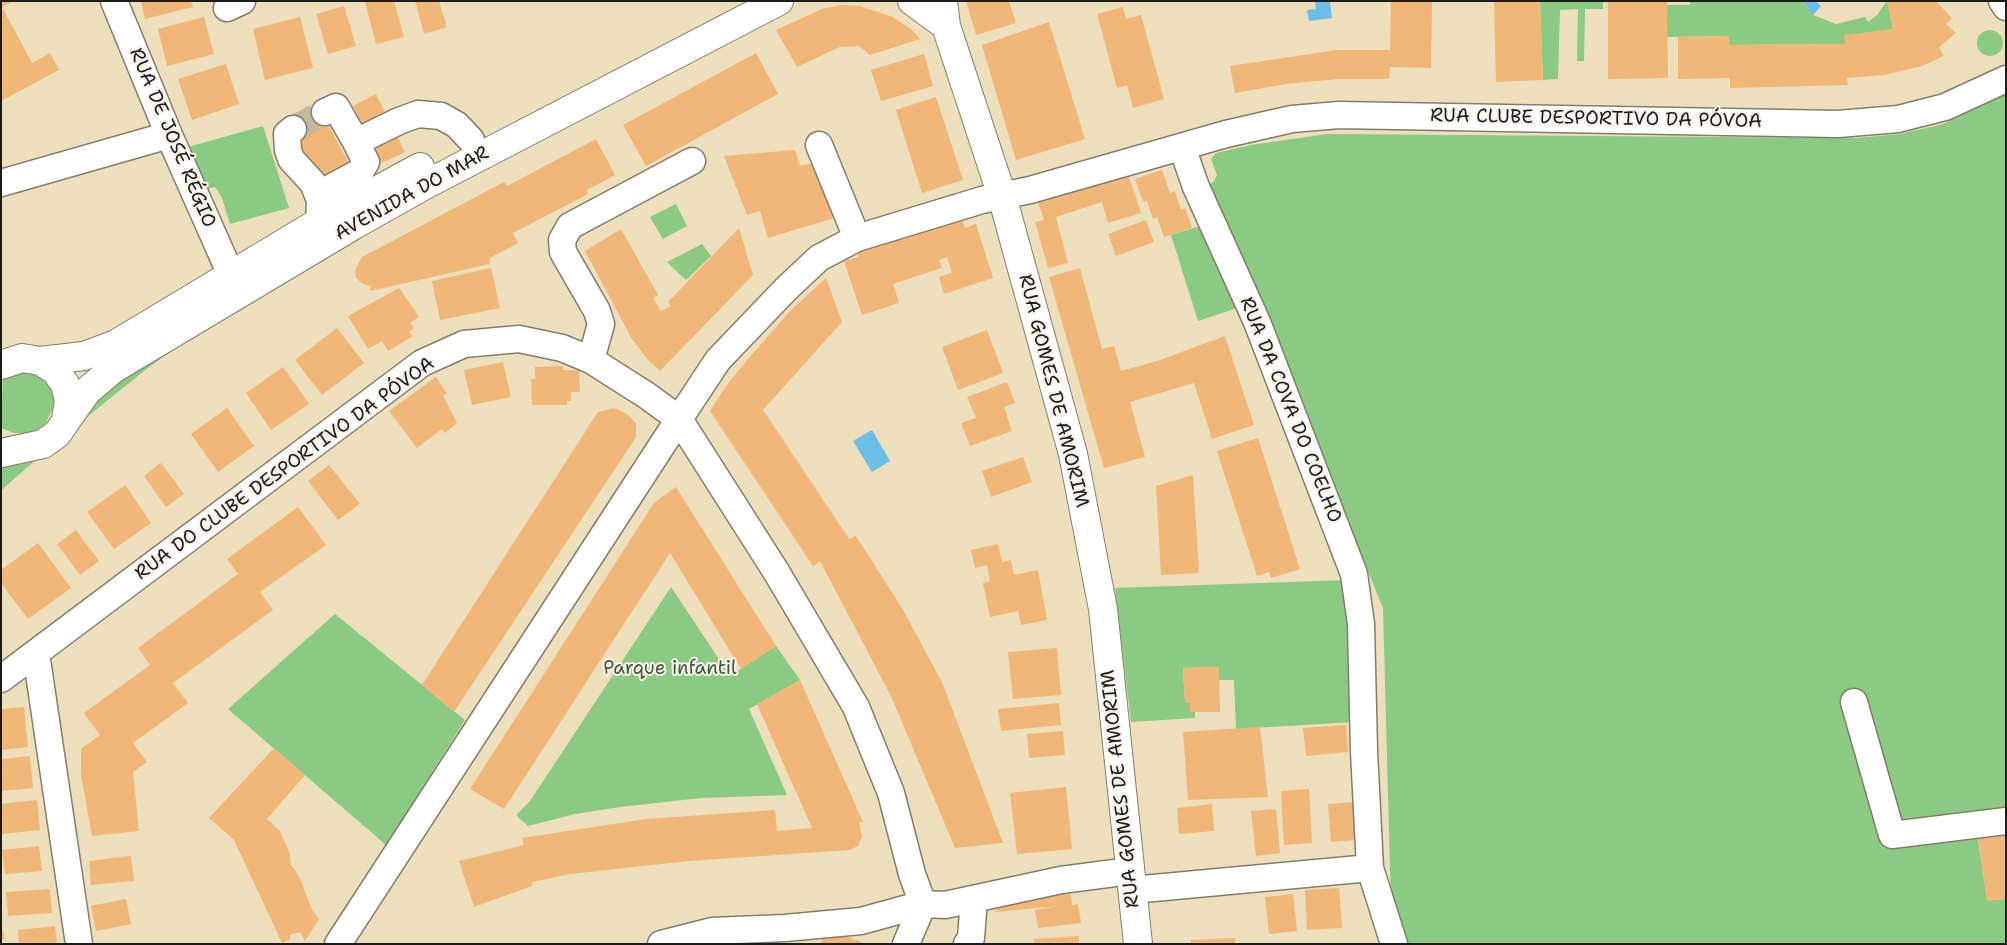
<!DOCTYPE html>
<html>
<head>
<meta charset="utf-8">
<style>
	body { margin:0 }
	#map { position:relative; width:2007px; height:945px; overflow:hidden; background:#eddebc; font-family:"Shantell Sans",sans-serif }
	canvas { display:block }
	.frame { position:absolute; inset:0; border:2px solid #1c1c1c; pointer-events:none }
</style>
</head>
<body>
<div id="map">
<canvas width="2007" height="945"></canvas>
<div class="frame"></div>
</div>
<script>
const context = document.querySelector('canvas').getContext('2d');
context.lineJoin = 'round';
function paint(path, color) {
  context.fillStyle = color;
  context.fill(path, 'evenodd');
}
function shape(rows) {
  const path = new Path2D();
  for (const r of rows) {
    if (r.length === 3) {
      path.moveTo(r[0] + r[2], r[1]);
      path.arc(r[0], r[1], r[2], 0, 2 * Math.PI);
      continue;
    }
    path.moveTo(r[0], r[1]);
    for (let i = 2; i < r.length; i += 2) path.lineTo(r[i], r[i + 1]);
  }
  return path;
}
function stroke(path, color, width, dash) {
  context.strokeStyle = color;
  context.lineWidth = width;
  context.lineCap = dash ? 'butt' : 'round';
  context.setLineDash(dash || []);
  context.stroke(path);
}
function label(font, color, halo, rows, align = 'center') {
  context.font = font + ' "Shantell Sans",sans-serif';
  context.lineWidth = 4;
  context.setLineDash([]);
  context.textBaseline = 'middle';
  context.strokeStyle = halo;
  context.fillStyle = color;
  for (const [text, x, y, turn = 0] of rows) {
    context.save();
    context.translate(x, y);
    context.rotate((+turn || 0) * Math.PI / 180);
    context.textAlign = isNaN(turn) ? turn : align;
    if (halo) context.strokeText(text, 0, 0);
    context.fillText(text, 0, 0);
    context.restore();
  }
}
paint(shape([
	[1540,1,1603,1,1603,9,1585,9,1584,61,1577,61,1578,9,1560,10,1558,79,1543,80],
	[1690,1,1803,1,1813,15,1836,24,1865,17,1868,22,1877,15,1887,1,1893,29,1845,44,1729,45,1728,36,1667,37,1667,5,1690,5],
	[1990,43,13],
	[2006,92,2006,836,1978,839,1987,900,2006,899,2006,944,1392,944,1383,608,1210,184,1214,181,1217,175,1211,159,1216,153,1251,145,1327,134,1856,138,1900,134,1943,124],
	[263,126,289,208,230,224,222,198,215,187,207,189,188,147],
	[676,204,687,226,663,239,650,217],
	[1200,226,1240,307,1198,321,1171,235],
	[702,244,711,256,686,280,667,262],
	[191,336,144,371,67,433,88,399],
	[3,369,44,374,54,393,55,404,46,423,37,430,26,433,14,433,1,428],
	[49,448,4,488,1,490,1,461],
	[1347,580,1354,722,1236,729,1234,680,1219,680,1218,667,1183,668,1185,703,1190,703,1190,712,1195,712,1195,718,1131,722,1115,588],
	[671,587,730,676,776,646,800,680,749,709,787,795,701,798,620,807,575,814,528,826,516,815,530,801],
	[335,614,465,720,386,845,228,709]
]), '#8aca82');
paint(shape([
	[1315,1,1330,1,1332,18,1309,21,1307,10,1316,9],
	[1803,1,1816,1,1821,6,1813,15],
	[872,430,890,461,872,472,853,441]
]), '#6cbde7');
paint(shape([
	[1,1,14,1,2,7,32,63,50,53,59,70,1,101],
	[141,1,191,1,193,7,145,19],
	[394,1,404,37,376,44,365,2],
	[415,1,439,1,447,27,424,34],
	[966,1,1009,1,1016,23,976,35],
	[1391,1,1432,1,1431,68,1390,67,1389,79,1338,79,1286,84,1235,93,1230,66,1337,50,1390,50],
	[1494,1,1540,1,1543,80,1496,82],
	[1608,1,1667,1,1668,78,1608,79],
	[1887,1,1936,1,1952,18,1946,24,1956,33,1939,47,1944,56,1922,66,1885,75,1847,78,1848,85,1730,88,1730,78,1678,79,1678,37,1729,36,1729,45,1845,44,1844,35,1893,29],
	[841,5,860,6,893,17,912,30,920,39,870,55,859,46,840,47,797,67,776,30,822,9],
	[344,6,356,46,328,54,316,14],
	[1123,7,1126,19,1141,15,1164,99,1133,108,1127,85,1117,88,1097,14],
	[204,17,214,54,167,66,158,29],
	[300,17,313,68,265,80,253,29],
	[1049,22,1085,139,1016,160,982,45],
	[756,53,778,94,646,166,623,125],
	[924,54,933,86,881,101,871,70],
	[226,64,239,104,192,120,178,79],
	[376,94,405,152,382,163,353,106],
	[936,97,963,180,922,193,896,110],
	[321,105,326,121,350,165,319,182,294,138,289,122],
	[596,139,615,175,587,190,588,194,513,233,518,243,490,258,490,264,370,291,371,286,363,284,356,278,355,270,362,257,504,182,507,186],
	[795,150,800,166,816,162,834,218,768,238,760,211,747,215,724,156],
	[1162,170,1170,193,1175,191,1181,210,1185,208,1192,228,1164,237,1157,217,1153,219,1147,201,1143,202,1135,179],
	[1127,171,1141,213,1108,223,1102,202,1056,217,1068,263,1048,268,1035,222,1044,220,1037,199],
	[961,216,965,228,976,224,993,278,944,294,939,277,952,273,947,257,939,260,942,268,893,284,899,303,862,315,844,261,859,257,856,249],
	[1146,220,1154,242,1116,256,1108,234],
	[739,228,753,275,660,371,648,360,632,339,585,251,621,229,658,295,653,298,661,311,671,306,668,302],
	[491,268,500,308,440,320,432,281],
	[1080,268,1102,349,1114,346,1121,371,1157,361,1225,336,1254,425,1212,439,1194,383,1130,402,1145,457,1104,468,1049,277],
	[826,278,842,322,763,410,849,539,856,536,902,608,942,682,1003,843,955,848,891,696,820,561,813,566,710,411,726,386,748,359,790,311],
	[399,288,419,317,410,323,414,328,409,332,413,336,388,351,382,341,368,349,348,316],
	[337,328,364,363,322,395,295,360],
	[987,330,1003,373,958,390,942,347],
	[503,362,511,397,472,405,464,370],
	[563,366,563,370,579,370,580,392,571,392,571,401,567,401,567,405,532,405,531,379,535,379,535,367],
	[283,367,309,404,271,430,246,393],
	[436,377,447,393,443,396,457,423,445,433,442,429,417,448,389,411],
	[1007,382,1015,403,1004,407,1012,431,970,446,961,423,976,418,967,397],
	[227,408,254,446,218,472,191,434],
	[614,408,627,414,636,423,636,437,454,712,422,685,598,412],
	[1258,438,1300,569,1271,578,1269,572,1257,576,1217,451],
	[1023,457,1032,482,991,497,982,471],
	[161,463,184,494,166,507,144,476],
	[329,465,360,504,338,520,308,481],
	[1193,475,1199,573,1161,575,1156,486],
	[125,485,151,523,114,549,87,512],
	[676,487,776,646,741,669,670,553,504,809,470,789,654,503],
	[298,507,326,545,260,592,273,610,173,683,188,703,133,743,147,762,133,772,139,831,92,836,81,775,81,749,100,735,84,713,150,665,138,648,238,574,227,559],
	[76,530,99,561,80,575,57,544],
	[38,543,71,588,28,619,1,583,1,570],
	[998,544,1002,562,1011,560,1014,575,1038,570,1047,620,1021,625,1018,611,990,617,983,583,990,581,987,565,975,568,971,550],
	[1057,648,1061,695,1013,699,1008,652],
	[1219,667,1220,712,1190,712,1190,703,1185,703,1183,668],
	[800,680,863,822,859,822,862,837,858,846,850,850,689,861,570,874,532,882,532,886,474,907,459,861,524,845,522,838,646,819,775,810,777,831,812,828,757,704],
	[1059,703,1061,725,1001,731,998,709],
	[24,707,28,747,1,750,1,709],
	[1346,725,1348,752,1306,756,1303,728],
	[1260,727,1268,797,1188,800,1183,732],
	[1063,731,1065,755,1029,758,1027,734],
	[274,748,305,775,267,819,280,831,290,854,291,865,299,876,312,910,319,919,305,941,300,932,289,935,291,939,282,943,234,840,209,818],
	[30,756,33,788,1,791,1,759],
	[1066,787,1072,849,1017,854,1010,793],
	[1309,789,1312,843,1284,845,1281,791],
	[37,800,40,830,1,834,1,804],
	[1353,802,1356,840,1331,842,1328,804],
	[1212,804,1214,831,1179,834,1177,808],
	[1276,809,1280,853,1256,856,1251,811],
	[2006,836,2006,899,1987,901,1978,838],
	[39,846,42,871,5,874,2,850],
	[131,856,134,881,91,885,89,861],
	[1064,887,1071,895,1072,905,1078,904,1081,923,1038,928,1035,910,1058,906,995,912,1004,900],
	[1339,888,1342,928,1307,930,1305,890],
	[50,889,52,913,8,916,6,892],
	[1293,894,1297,931,1269,934,1265,897],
	[126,899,131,924,96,931,91,906],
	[1,924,5,939,1,940],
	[55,926,57,944,19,944,18,930],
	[826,929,867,944,821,944],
	[1079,936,1079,944,1034,944,1034,939],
	[1235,938,1235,944,1191,944,1191,940]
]), '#f0b779');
stroke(shape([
	[293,129,325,112]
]), '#c3b79c', 26, [26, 13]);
const minor = shape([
	[114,1,169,135,231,275],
	[2002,1,2006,7],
	[227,8,242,1],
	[325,112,336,107,356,142],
	[293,129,287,134,288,150,291,159,313,183,320,200],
	[819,145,857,238],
	[1182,147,1196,187,1257,322,1354,574,1361,624,1364,751,1370,868,1394,944],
	[1,183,169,135],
	[319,222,320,200,325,191,360,172,366,162,356,142,399,121,418,114,441,116,457,125,471,140],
	[591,360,601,324,597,311,563,252,562,240,570,226,692,161],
	[36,653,79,944],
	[1,679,422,363,464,344,519,339,562,348,591,360,646,395,679,419,718,360,786,289,819,258,857,238,982,200,1030,190,1226,134,1292,119,1339,115,1838,124,1898,119,1945,107,2006,79],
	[1854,702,1892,835,2006,821],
	[1132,890,1370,868],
	[338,944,679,419,777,573,856,707,891,793,912,874,923,904,906,944],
	[661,944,712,931,785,928,861,921,923,904,945,905,1061,880,1130,871],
	[967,944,971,938,974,899]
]);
const major = shape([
	[912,1,946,26],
	[943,1,946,26,1002,196,1073,454,1103,609,1138,944],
	[40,361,55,370,65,384,69,401,66,419],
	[1,365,22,358,40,361,84,356,116,344,319,222,420,167],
	[1,453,43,444,57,434,87,391,113,369,354,225,425,185,779,1]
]);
stroke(minor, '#847d6c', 29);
stroke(major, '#847d6c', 30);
stroke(minor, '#fff', 26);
stroke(major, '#fff', 28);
label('19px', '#1c1c1c', '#f7f3e8', [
	["RUA CLUBE DESPORTIVO DA PÓVOA",1596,119,1],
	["RUA DE JOSÉ RÉGIO",172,138,67],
	["AVENIDA DO MAR",412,194,-29],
	["RUA GOMES DE AMORIM",1053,391,76],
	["RUA DA COVA DO COELHO",1290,410,68],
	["RUA DO CLUBE DESPORTIVO DA PÓVOA",285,469,-36],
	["RUA GOMES DE AMORIM",1121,789,-96]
]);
label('19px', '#425940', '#f7f3e8', [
	["Parque infantil",670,669]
]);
</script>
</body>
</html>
